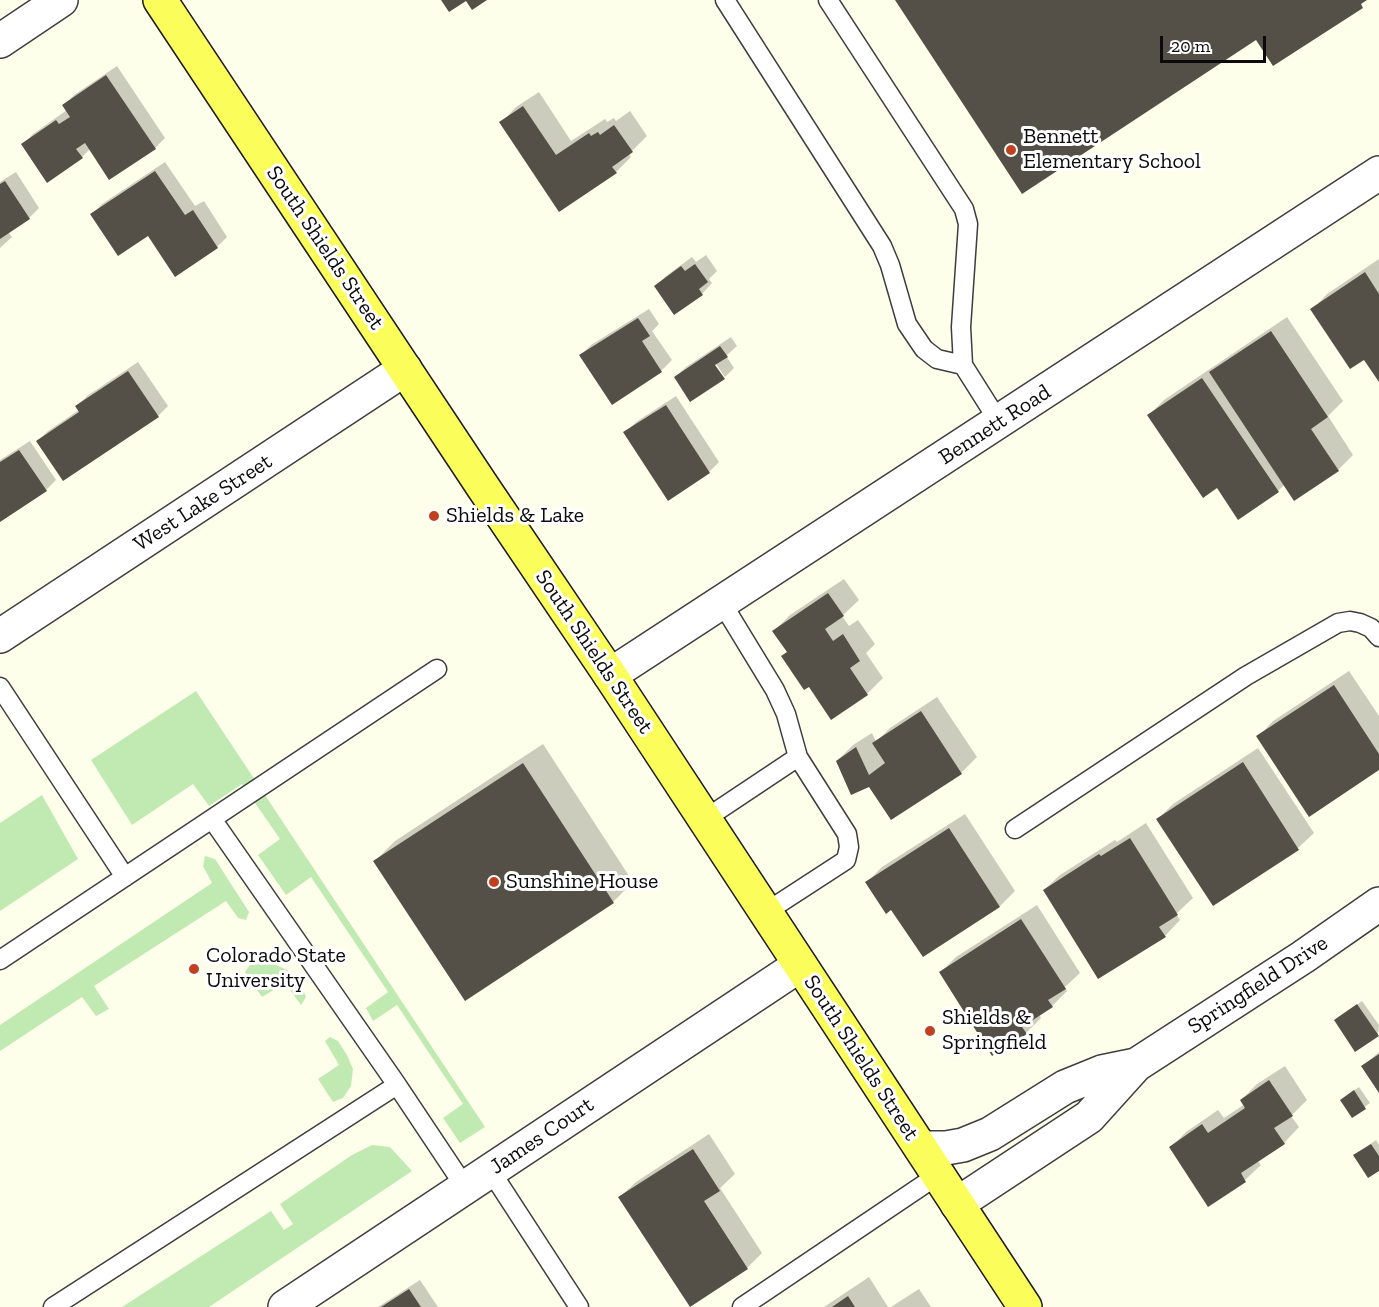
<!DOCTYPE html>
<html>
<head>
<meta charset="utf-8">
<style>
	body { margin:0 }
	#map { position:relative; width:1379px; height:1307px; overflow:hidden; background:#feffea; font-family:"Zilla Slab",serif }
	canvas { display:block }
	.scale { position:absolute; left:1160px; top:36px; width:106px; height:27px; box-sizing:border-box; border:3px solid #0b0b0b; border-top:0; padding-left:8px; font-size:18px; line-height:21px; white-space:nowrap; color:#0b0b0b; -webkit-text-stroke:4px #fff; paint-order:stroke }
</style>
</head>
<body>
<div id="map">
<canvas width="1379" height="1307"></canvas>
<div class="scale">20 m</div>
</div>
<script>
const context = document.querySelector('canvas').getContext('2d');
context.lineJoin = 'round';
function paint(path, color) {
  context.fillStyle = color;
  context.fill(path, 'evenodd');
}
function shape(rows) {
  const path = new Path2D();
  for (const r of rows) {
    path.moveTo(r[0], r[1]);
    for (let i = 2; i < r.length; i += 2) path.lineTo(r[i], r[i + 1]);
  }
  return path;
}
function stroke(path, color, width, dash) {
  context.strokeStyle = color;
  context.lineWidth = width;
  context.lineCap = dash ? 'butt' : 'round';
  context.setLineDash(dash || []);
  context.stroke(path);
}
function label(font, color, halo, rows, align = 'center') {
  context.font = font + ' "Zilla Slab",serif';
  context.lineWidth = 6;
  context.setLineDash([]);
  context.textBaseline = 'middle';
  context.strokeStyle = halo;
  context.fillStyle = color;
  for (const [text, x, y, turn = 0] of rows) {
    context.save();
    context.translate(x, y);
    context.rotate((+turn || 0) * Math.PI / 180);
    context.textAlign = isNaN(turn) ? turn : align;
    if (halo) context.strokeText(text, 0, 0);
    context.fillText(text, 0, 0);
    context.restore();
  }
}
paint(shape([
	[196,691,485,1127,460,1143,443,1118,463,1104,397,1005,373,1021,366,1008,388,992,311,877,286,895,258,855,280,839,242,784,209,806,193,784,132,825,91,760],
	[42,795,78,859,0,911,0,823],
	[205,856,215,859,249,912,246,920,238,918,226,901,94,986,109,1009,96,1016,82,997,0,1051,0,1025,212,883,203,866],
	[259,962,274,964,287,970,301,985,306,997,301,1005,285,983,262,997,245,972,250,965],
	[330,1037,338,1041,347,1055,353,1069,351,1086,343,1098,333,1102,318,1079,339,1065,325,1041],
	[372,1145,390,1147,412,1171,209,1307,122,1307,271,1211,284,1230,293,1224,280,1204,352,1155]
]), '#c1eab3');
paint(shape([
	[117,66,165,138,155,148,90,149,82,157,23,144,33,134,67,110,64,105,74,95],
	[539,92,571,141,605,119,607,122,614,118,616,121,630,111,647,136,629,154,631,157,616,172,559,210,501,123,516,107],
	[165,162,195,206,204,201,227,237,217,247,149,234,92,215,102,204],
	[16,172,39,208,29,218,8,232,12,237,0,248,0,182],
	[706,255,717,271,709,279,712,283,702,294,675,313,656,286,666,276,692,257,696,262],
	[1379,259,1379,379,1365,358,1312,310,1327,294],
	[649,309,659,324,652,331,672,360,661,371,612,403,581,355,591,345],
	[1287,317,1343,401,1328,416,1353,455,1338,470,1285,484,1278,491,1217,486,1149,415,1164,400],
	[731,337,737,346,726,356,734,368,725,377,712,358,675,377,686,367],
	[138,362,168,406,158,416,38,441,48,431,79,410,77,406,87,396],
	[676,396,719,462,709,472,625,433,636,422],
	[30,441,56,480,46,490,0,520,0,460],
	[844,579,859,600,842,616,849,626,858,620,875,644,866,653,883,678,867,694,832,718,774,631,790,615],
	[1349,671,1379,716,1379,769,1258,737,1273,721],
	[937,697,977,757,961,773,892,818,870,785,837,761,853,745,872,733,876,742,890,728],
	[543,744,633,882,613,902,466,999,375,861,395,841],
	[1258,748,1314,833,1298,848,1213,904,1158,819,1173,804],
	[965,814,1015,891,1000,906,923,955,892,908,867,882,882,867],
	[1146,823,1193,898,1176,914,1180,920,1165,936,1044,890,1060,875,1115,840,1117,842],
	[1037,905,1080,973,1065,987,1067,991,1052,1006,1039,1014,1041,1018,1026,1033,940,973,956,957],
	[1362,1001,1379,1025,1378,1035,1336,1020],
	[1379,1052,1379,1090,1363,1066],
	[1285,1066,1307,1100,1291,1116,1299,1127,1284,1143,1257,1160,1261,1165,1245,1180,1208,1205,1171,1147,1186,1132,1218,1110,1224,1118,1245,1104,1241,1100,1257,1084],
	[1359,1087,1370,1103,1352,1116,1347,1095],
	[709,1134,735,1174,720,1188,762,1253,747,1268,620,1197,636,1182],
	[1376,1140,1379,1145,1379,1169,1355,1155],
	[869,1277,888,1307,824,1307],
	[420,1280,438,1307,378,1307],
	[919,1289,931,1307,891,1307]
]), '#0003');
paint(shape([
	[441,0,487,0,472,10,466,1,449,12],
	[895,0,1367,0,1361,4,1363,8,1273,66,1256,40,1022,194],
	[106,75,156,149,109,180,85,143,76,149,83,158,47,183,21,144,56,120,59,124,70,117,62,105],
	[523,106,556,155,589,133,591,136,598,132,600,135,614,125,633,152,612,167,617,173,559,212,499,122],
	[155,171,185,215,193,210,218,248,175,277,148,236,118,256,90,214],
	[5,181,30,219,0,239,0,184],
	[695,264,708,282,699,289,703,295,674,315,654,286,681,266,685,271],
	[1365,272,1379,294,1379,382,1364,360,1350,369,1310,309],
	[638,318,650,336,642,341,662,372,612,405,579,355],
	[1271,331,1328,417,1311,429,1339,471,1294,501,1209,372],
	[720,346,728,357,715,365,725,379,690,402,674,377],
	[128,371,159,417,63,481,36,441,79,412,75,406],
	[1202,378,1279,492,1238,520,1217,488,1203,498,1147,415],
	[666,405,710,473,668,501,623,432],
	[19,450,47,491,0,522,0,462],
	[828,593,844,616,825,629,833,641,843,634,860,661,850,668,868,695,831,720,809,687,804,690,781,656,787,652,772,631],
	[1334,685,1379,754,1379,770,1309,817,1256,736],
	[921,711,962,774,891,820,869,787,851,795,836,761,856,747,869,775,885,763,872,743],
	[1243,762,1299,850,1213,906,1156,819],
	[523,763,614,903,465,1001,373,861],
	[949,828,1000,907,923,957,891,910,886,914,865,882],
	[1130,838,1178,915,1159,927,1166,937,1098,979,1043,890,1099,854,1101,856],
	[1021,919,1066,989,1048,1000,1053,1007,1022,1027,1027,1034,992,1056,939,972],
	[1357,1004,1379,1036,1355,1052,1334,1020],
	[1379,1054,1379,1093,1361,1066],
	[1269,1080,1293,1116,1274,1128,1285,1144,1241,1173,1246,1182,1208,1207,1169,1147,1202,1124,1208,1133,1245,1108,1240,1100],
	[1354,1090,1366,1109,1352,1118,1340,1100],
	[1371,1144,1379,1156,1379,1171,1368,1178,1353,1155],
	[693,1149,720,1191,704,1201,748,1269,690,1307,618,1197],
	[409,1289,421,1307,381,1307],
	[848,1296,855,1307,832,1307]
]), '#545047');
const lane = shape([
	[725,0,882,246,890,265,907,324,924,349,937,359,963,365],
	[828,0,964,209,968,224,961,327,963,365,999,422],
	[722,603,775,690,786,714,798,757,847,834,849,847,846,860,766,912],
	[0,687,125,877],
	[705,819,798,757],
	[1015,829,1246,676,1338,623,1350,621,1360,623,1371,628,1379,637],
	[0,960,437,669],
	[397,1085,465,1187],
	[490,1170,579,1307],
	[53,1307,397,1085,212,819],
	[742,1307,938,1175]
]);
const street = shape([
	[0,41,61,0],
	[0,636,405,369],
	[610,675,1379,173],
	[921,1148,946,1148,963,1145,990,1134,1065,1087,1102,1072,1136,1065],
	[957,1204,1089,1117,1136,1065,1303,957,1379,904],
	[285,1307,800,965]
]);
const primary = shape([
	[160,0,483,487,610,675,1025,1307]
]);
stroke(lane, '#3e3e3e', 21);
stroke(street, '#3e3e3e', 36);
stroke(primary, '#1c1c1c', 36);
stroke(lane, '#fff', 18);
stroke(street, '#fff', 33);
stroke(primary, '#fbfd5b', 33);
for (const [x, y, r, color] of [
	[1011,150,6,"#c0411f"],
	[434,516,6,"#c0411f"],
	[494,882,6,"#c0411f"],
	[194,969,6,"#c0411f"],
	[930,1031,6,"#c0411f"]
]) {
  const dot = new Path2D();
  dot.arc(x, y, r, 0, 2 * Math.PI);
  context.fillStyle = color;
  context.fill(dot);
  stroke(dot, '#fff', 2);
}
label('22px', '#0b0b0b', '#fff', [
	["Bennett",1023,137],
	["Elementary School",1023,162],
	["Shields & Lake",446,516],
	["Sunshine House",506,882],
	["Colorado State",206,956],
	["University",206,981],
	["Shields &",942,1018],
	["Springfield",942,1043]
], 'left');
label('22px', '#0b0b0b', '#fff', [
	["South Shields Street",325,248,56],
	["Bennett Road",995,425,-33],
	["West Lake Street",203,503,-33],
	["South Shields Street",594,652,56],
	["Springfield Drive",1258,985,-33],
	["South Shields Street",861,1058,57],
	["James Court",542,1136,-34]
]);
</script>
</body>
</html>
